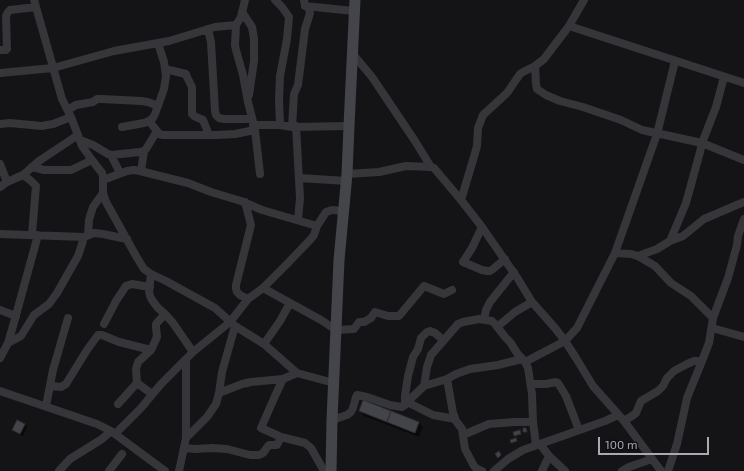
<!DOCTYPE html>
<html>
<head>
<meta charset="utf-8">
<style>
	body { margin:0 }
	#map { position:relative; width:744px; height:471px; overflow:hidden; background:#141416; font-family:"Exo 2",sans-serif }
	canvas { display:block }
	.scale { position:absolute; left:598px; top:437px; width:111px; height:18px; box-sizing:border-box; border:2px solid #a7abb5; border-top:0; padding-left:5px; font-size:12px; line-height:14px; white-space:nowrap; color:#a7abb5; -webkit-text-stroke:3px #0f0f11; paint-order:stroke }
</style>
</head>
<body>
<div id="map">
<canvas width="744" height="471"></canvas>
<div class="scale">100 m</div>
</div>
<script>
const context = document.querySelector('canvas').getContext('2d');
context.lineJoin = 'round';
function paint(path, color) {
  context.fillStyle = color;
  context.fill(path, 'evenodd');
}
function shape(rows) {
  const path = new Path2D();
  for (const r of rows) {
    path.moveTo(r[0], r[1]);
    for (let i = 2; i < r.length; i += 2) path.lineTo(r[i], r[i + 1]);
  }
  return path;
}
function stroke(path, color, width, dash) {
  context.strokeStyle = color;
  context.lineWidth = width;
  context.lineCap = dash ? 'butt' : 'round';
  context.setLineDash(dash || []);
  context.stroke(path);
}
paint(shape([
	[360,411,418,423,423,427,419,437,364,416],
	[18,421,25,425,27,427,23,436,16,433,14,430]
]), '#0007');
const building = shape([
	[363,400,391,411,387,422,359,411,363,400],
	[391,411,419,422,415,433,387,422,391,411],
	[17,420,25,424,20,434,12,430,17,420],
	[523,428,526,428,527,432,523,432,523,428],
	[520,430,521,434,514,436,513,432,520,430],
	[516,438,517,441,511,443,510,440,516,438],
	[499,451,501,455,498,458,495,454,499,451]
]);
paint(building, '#434449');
stroke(building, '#2f2e32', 1);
stroke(shape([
	[34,0,62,99,71,117,82,146,92,160,102,173,103,177,103,193,106,202,136,256,144,269,151,274,166,281,215,308,235,326,264,344,297,373,334,383],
	[275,0,282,7,289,17,287,39,280,76,279,100,280,125],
	[305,6,354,11],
	[242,12,252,27,254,39,254,61,249,95],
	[236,25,235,45,236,50,243,75,248,102,255,130,260,174],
	[569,26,744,83],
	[208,29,211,42,215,111,216,115,219,118,224,119,252,119],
	[0,50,6,50,7,49,6,16,8,12,10,10,36,7],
	[352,53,372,77,415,141,431,167,434,168,461,200,482,227,518,279,532,302,555,328,565,341,576,358,593,386,624,421,661,471],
	[535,66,536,84,537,89,546,95,560,101,583,107,621,120,642,130,702,143,744,160],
	[165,69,186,74,187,77,192,87,192,114,194,116,203,120,209,135],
	[0,73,53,68,114,51,169,41,215,27,236,25,241,17,245,0],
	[68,110,76,105,93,102,97,99,101,99,141,101,148,102,158,106],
	[149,121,157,131,159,134,163,135,217,135,235,134,255,130],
	[0,124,10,123,42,126,47,125,53,124,71,117],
	[253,125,280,125,292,127,349,126],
	[296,126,300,198,298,220],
	[122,127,144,123,149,121,153,118,155,114,164,89,166,76,164,62,158,43],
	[292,127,294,94,298,85,305,29,310,13,309,9,305,5,304,0],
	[80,140,93,145,108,154,111,155,140,152,144,151,146,149,157,131],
	[111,155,120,173],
	[0,164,7,182],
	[32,167,44,170,71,170,92,160],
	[141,171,144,151],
	[347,174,379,172,406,166,431,167],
	[23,175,30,180,36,186,32,234],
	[299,178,347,181],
	[103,180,127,171,134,170,140,171,188,183,211,192,241,201,262,210,317,226],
	[0,187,7,182,23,175,39,161,78,135],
	[461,200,473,160,477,146,478,128,483,115,507,93,520,74,523,72,535,66,544,59,569,26,584,0],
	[245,202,251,225,236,285,236,289,237,292,240,295,248,299],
	[482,227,472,248,463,262,482,270,487,271,490,271,493,269,505,259],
	[0,234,84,237,94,233,103,234,127,239],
	[88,235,89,220,91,213,93,207,103,193],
	[670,241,686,203,700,152,702,143,716,107,724,77],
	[615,253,631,254,638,256,655,266,671,283,691,296,713,318],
	[638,256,657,249,670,241,683,236,704,219,744,202],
	[151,274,149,291,150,296,152,300,158,308,165,314,173,323,193,352],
	[263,288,321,320,336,330,354,329,359,322,364,322,371,318,375,312,388,316,399,316,424,286,444,294,452,290],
	[0,310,16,316],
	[484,319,486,310,490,302,514,272],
	[104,324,116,301,126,286,132,284,150,287],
	[497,327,515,312,532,302],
	[712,328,744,337],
	[8,343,21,336,34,315,49,304,57,293,78,256,81,247,84,237],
	[264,344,280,321,290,303],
	[0,358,8,343,13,326,38,235],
	[525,362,565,341,577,328,615,253,657,134,675,61],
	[283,379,275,396,261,428,281,437,305,443,311,448,324,471],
	[447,379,453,413,456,421,462,429,465,449,474,466,477,469,482,471],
	[137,383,152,394],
	[531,384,546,384,556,382,558,383,566,396,579,430],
	[50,386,61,387,66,384,87,350,98,335,102,335,119,342,151,350],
	[424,386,427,367,431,355,458,324,463,322,479,319,492,321,495,324,505,337,510,342,517,353,525,362,528,368,532,394,533,422,536,445],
	[0,391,97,424,111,431,165,471],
	[219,393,242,384,251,382,283,379,297,373],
	[407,402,433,415,455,419],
	[118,404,137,383,136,369,138,362,151,350,157,337,156,327,156,324,165,314],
	[405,405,405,396,408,376,413,357,418,349,421,338,427,332,430,331,435,333,443,340],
	[46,406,53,370,68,318],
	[332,420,347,415,351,412,353,408,356,397,357,395,367,397,390,405,402,407,424,386,447,379,456,374,470,369,498,365,522,359],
	[624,421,632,416,636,413,641,401,658,391,663,386,667,378,674,371,687,364,694,361,702,361,709,343,713,318,728,278,737,245,738,236,744,219],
	[115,434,141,408,161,384,193,352,230,322,248,299,263,288,286,265,310,240,314,235,317,226,326,212,332,210,344,211],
	[463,435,489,424,514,422,533,422],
	[186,438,207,417,216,404,219,393,222,372,235,326],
	[540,444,549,456,565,471],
	[184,448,195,449,212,448,227,449,250,455,259,455,263,453,269,445,277,445,281,437],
	[59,471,70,459,102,439,111,431],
	[109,471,122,454],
	[179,471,186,438,186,360],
	[494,471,508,459,523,450,605,421,618,415],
	[542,471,549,456],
	[622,471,629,467,652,459],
	[668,471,677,444,687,398,702,361]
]), '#36363a', 8);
stroke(shape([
	[331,471,332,420,339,260,347,174,349,126,355,0]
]), '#44454a', 11);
</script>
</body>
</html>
